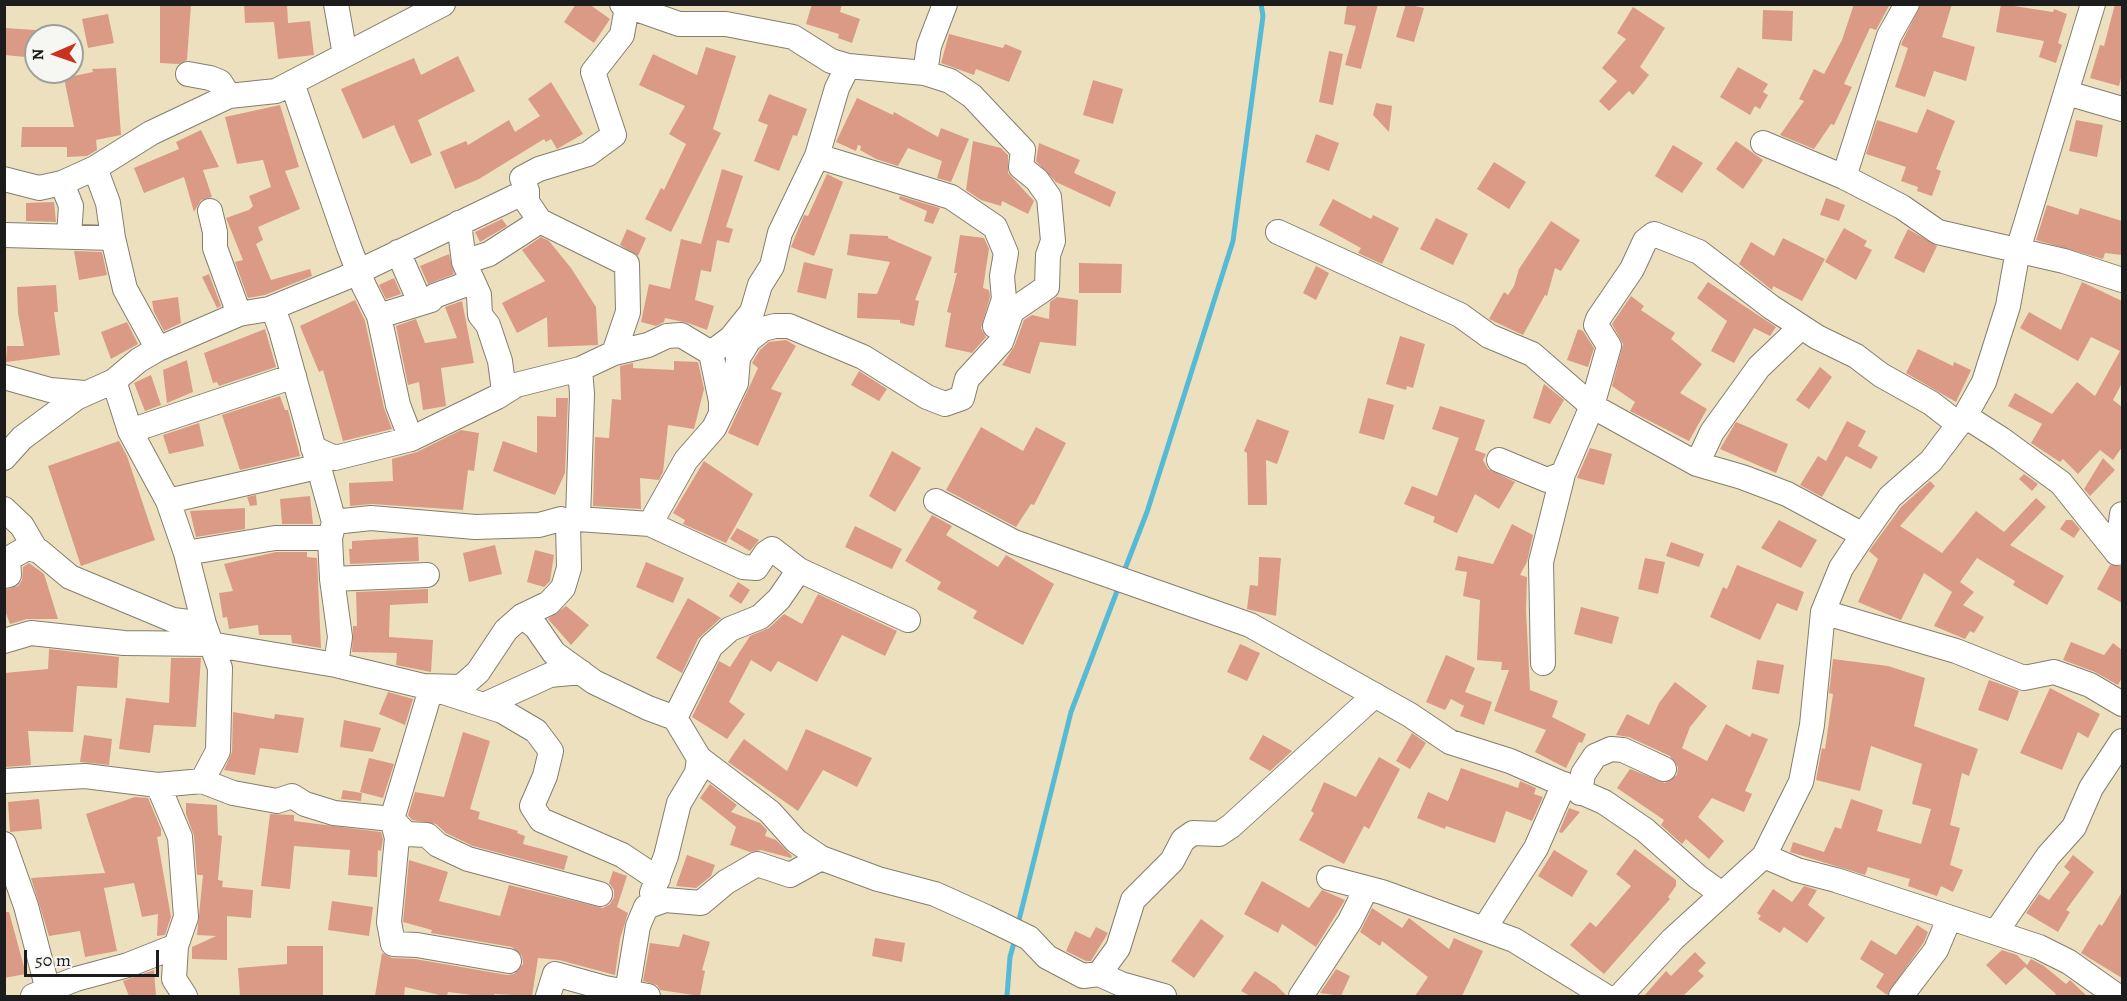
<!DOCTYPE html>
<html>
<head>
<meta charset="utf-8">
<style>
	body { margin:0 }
	#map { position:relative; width:2127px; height:1001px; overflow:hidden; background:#ece0bf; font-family:Alegreya,serif }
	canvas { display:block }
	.frame { position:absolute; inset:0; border:6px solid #1c1c1c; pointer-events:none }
	.north { position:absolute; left:24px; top:24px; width:60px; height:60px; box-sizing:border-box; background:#f6f6f2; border:2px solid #9f9f9c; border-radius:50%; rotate:268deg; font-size:16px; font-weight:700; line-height:24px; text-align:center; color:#1c1c1c }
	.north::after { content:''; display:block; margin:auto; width:21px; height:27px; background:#c8321e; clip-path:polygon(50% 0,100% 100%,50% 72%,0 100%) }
	.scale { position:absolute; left:24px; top:950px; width:135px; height:27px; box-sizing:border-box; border:3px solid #1c1c1c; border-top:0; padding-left:8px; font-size:18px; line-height:21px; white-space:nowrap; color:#1c1c1c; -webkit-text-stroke:4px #f6f6f2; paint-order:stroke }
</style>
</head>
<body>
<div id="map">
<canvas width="2127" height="1001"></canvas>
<div class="frame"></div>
<div class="north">N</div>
<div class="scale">50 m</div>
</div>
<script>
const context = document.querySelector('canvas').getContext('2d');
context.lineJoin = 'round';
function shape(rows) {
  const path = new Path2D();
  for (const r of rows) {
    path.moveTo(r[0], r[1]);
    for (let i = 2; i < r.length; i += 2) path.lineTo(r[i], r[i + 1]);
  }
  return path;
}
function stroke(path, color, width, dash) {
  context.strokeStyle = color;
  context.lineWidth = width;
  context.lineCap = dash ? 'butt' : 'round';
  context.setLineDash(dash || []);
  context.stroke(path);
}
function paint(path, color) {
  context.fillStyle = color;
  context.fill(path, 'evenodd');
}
stroke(shape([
	[1123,574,1147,512,1233,241,1263,16,1261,4],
	[1018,924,1071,712,1119,586],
	[1007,996,1010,957,1015,939]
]), '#56bad5', 5);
paint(shape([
	[160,4,191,4,187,60,179,64,160,63],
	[244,4,287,4,288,23,310,21,314,55,278,59,274,22,245,23],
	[576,4,589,4,610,19,594,43,564,22],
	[812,4,842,4,840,12,860,19,852,43,838,38,839,34,806,24],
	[1347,4,1378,4,1361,69,1345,65,1356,26,1344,24],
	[1406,4,1424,8,1414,42,1396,37],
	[1854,4,1890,4,1876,30,1870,28,1844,84,1852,87,1834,125,1831,124,1814,149,1780,135,1804,101,1799,99,1814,69,1824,74,1842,40],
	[1921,4,1952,4,1942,37,1975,47,1966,81,1934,71,1925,97,1895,87,1908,48,1901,45,1902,42],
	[2001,4,2053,12,2054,9,2067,14,2058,43,2062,45,2056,63,2039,57,2044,41,1996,32],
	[2115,4,2122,4,2122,74,2119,86,2090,78,2100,45,2104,46],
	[1633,7,1665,28,1640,67,1649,75,1633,95,1629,91,1609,111,1599,101,1617,81,1602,68,1626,39,1617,33],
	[1763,10,1793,11,1792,41,1762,39],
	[108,14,114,43,88,48,82,19],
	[5,28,36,30,36,58,4,55],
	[949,34,1003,48,1005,44,1022,51,1009,82,976,69,974,75,941,63],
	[706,47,736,56,713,129,721,133,671,232,645,219,661,188,664,190,686,144,669,134,685,106,639,85,653,54,697,75],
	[1329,51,1343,54,1333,105,1319,102],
	[458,56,475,91,418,120,432,155,411,164,394,125,363,139,341,89,414,58,421,75],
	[1738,67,1768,84,1763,92,1768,95,1760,109,1755,106,1750,115,1720,97],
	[116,68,121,135,96,140,97,150,87,156,67,157,67,147,21,147,22,127,74,127,64,78,93,72,92,69],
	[1093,80,1123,89,1113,124,1083,115],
	[551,82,583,134,557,149,551,139,546,142,544,139,479,179,455,189,440,152,466,141,468,145,509,120,515,132,540,116,528,99],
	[769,94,807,109,797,136,793,135,779,171,754,161,768,125,758,121],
	[857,98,893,115,894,112,938,137,941,128,969,139,951,182,937,178,942,161,908,148,898,166,876,159,860,150,861,146,858,145,856,151,836,142],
	[1376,103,1392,106,1389,132,1373,115],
	[280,105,299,167,285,171,300,209,258,227,263,240,256,244,271,280,310,269,312,276,265,295,248,298,235,262,243,260,226,218,249,210,253,206,249,196,271,187,263,160,237,164,225,117],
	[1927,109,1955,121,1936,169,1941,171,1932,196,1917,191,1918,187,1901,181,1906,167,1866,154,1877,120,1917,133],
	[2076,120,2103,125,2097,157,2069,151],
	[201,130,219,167,203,170,212,197,201,200,194,212,184,177,144,193,134,168,179,149,176,142],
	[1316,134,1339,143,1329,171,1306,162],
	[973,141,1001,148,1008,155,1008,173,1034,201,1028,214,1002,201,1001,206,981,200,966,190],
	[1736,141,1763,160,1743,189,1716,169],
	[1039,143,1080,160,1074,173,1116,192,1110,207,1056,182,1036,161],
	[1673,145,1703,163,1682,193,1655,176],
	[1494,162,1526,182,1509,209,1477,189],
	[722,169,743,176,726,227,733,229,729,243,717,240,711,272,701,270,695,300,714,306,707,330,688,323,665,318,664,322,656,326,641,322,649,284,670,289,681,239,701,244],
	[827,174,843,182,814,256,791,247,804,215,808,216],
	[900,196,940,208,933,224,924,221,927,211,899,199],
	[1826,198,1845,205,1839,221,1820,215],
	[1333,199,1371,219,1373,215,1399,228,1382,264,1358,253,1361,248,1319,225],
	[54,202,56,222,26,221,26,203],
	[2047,205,2078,215,2080,208,2122,221,2122,255,2105,253,2103,259,2036,240],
	[1436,218,1468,234,1453,265,1420,249],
	[502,219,507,226,480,242,475,232],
	[1551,221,1580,240,1561,271,1555,268,1547,296,1545,295,1523,335,1489,319,1504,292,1508,295,1514,286,1519,269],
	[1844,228,1867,241,1864,246,1872,250,1856,280,1825,262],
	[627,229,646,238,638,256,620,245],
	[1908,229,1937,246,1924,273,1894,258],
	[850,234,888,236,888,238,932,257,915,300,919,301,914,326,900,323,900,320,857,318,858,293,877,294,890,262,847,255],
	[960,235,984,238,989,249,983,288,989,290,990,297,981,328,986,337,972,353,945,347,951,313,947,312,957,273,954,273],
	[541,237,549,241,571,268,596,307,598,345,548,347,547,317,517,333,502,303,545,281,522,250],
	[1783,238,1825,259,1802,301,1773,286,1772,290,1739,264,1751,242,1774,256],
	[74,251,102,252,107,275,79,280],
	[449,254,454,274,428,284,420,266],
	[804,262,833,269,826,299,797,292],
	[1079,263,1122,264,1121,293,1079,293],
	[1316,266,1329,273,1316,300,1303,293],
	[209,274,221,306,217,308,202,277],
	[394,278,401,294,386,299,379,285],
	[1708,282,1776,327,1770,336,1754,328,1734,363,1711,351,1727,321,1697,298],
	[2082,282,2122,301,2122,383,2113,400,2122,407,2122,447,2113,460,2100,450,2078,474,2063,459,2060,462,2031,443,2042,424,2008,406,2015,393,2052,414,2077,382,2095,396,2120,351,2091,337,2078,361,2020,328,2029,312,2061,330],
	[56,285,58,312,54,312,60,355,6,362,7,346,24,346,18,313,17,287],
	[1631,296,1644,306,1641,310,1675,333,1671,339,1702,364,1680,393,1707,409,1689,441,1630,411,1635,402,1612,386,1623,344,1612,324],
	[178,297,181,323,164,331,154,312,152,301],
	[1057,297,1078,300,1076,346,1040,342,1030,374,1002,365,1014,347,1024,320,1032,315,1049,319,1050,302],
	[355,300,365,321,384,408,392,429,343,441,323,370,319,372,300,326],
	[462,301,474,363,441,368,446,406,423,410,419,382,408,385,396,326,416,319,425,343,457,338,445,307],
	[127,322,138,344,111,359,101,332],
	[265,329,276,367,219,386,217,382,213,383,204,353],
	[1578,329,1583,331,1594,348,1588,367,1567,360],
	[1400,336,1425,344,1413,388,1407,386,1406,390,1386,384],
	[786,340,796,346,771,389,782,393,758,446,728,433,758,368,752,363,760,350,769,342],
	[1918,349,1953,366,1954,362,1971,370,1956,402,1906,373],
	[187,360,193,392,167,403,163,370],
	[674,361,698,362,704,389,694,429,668,425,663,472,659,480,640,478,641,509,593,506,595,437,609,438,612,399,621,400,620,366,633,363,633,368,674,370],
	[1820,367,1832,377,1809,409,1796,400],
	[859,371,887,389,879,401,851,385],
	[151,375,161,405,145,411,134,383],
	[1544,384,1564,400,1550,424,1533,418],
	[280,396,285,410,288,410,300,456,240,470,222,415],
	[556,398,568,398,565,473,555,495,493,471,503,441,537,453,537,416,556,417],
	[1368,398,1394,405,1384,440,1359,433],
	[1440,406,1485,420,1475,450,1486,454,1483,460,1488,469,1515,482,1499,509,1475,494,1457,533,1433,522,1435,517,1404,504,1412,486,1437,496,1459,438,1432,429],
	[1257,419,1289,431,1277,464,1266,460,1267,505,1248,505,1247,453,1244,451],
	[1847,421,1866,431,1858,446,1878,457,1871,469,1846,456,1822,497,1800,485,1818,456,1826,461],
	[1736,422,1788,444,1776,473,1720,449],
	[199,423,204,446,169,454,163,435],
	[981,427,1023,451,1036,427,1066,443,1034,505,1031,504,1016,527,946,490],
	[461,430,479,433,474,471,468,470,463,510,372,504,350,506,349,483,393,481,392,459,417,452],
	[119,441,127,456,155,540,81,566,48,466],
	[1590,448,1612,454,1604,485,1577,478],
	[892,451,921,468,895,512,869,496],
	[2103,458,2115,470,2090,496,2084,489],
	[704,461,753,494,726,543,683,524,685,520,673,513],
	[2024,474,2038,484,2032,491,2019,479],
	[1930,481,1935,486,1900,526,1942,553,1976,511,2004,532,2036,498,2046,507,2010,545,2064,576,2047,605,2013,585,2015,581,1977,558,1960,582,1974,592,1963,605,1984,617,1974,633,1970,631,1965,639,1934,626,1952,592,1924,573,1901,620,1858,602,1878,559,1869,551,1901,507],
	[256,495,257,505,250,506,247,497],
	[310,496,313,524,282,524,280,499],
	[245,508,245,529,196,537,190,511],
	[932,515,952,526,946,535,998,567,1006,555,1054,584,1023,645,973,618,977,611,937,589,941,582,905,561],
	[1779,520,1817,540,1801,568,1761,548],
	[2066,520,2072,520,2080,529,2074,538,2060,529],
	[1512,524,1533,535,1527,562,1520,575,1527,577,1526,610,1530,690,1558,701,1552,717,1586,734,1582,743,1579,742,1566,768,1535,752,1546,730,1494,711,1509,670,1501,670,1502,662,1477,660,1480,600,1463,596,1467,572,1455,570,1458,556,1493,564],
	[855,526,902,549,892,569,845,547],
	[737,528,759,540,750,551,730,539],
	[418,537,419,561,350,564,349,549,352,549,352,541],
	[1671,542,1704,554,1699,567,1666,556],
	[495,545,502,574,469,582,463,553],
	[535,550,554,555,550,581,544,587,527,582],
	[276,552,307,552,307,557,317,558,321,648,292,643,291,635,259,635,258,625,229,629,227,617,223,618,219,593,233,591,224,564],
	[1259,557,1281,558,1276,616,1247,609,1250,585,1258,586],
	[1645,558,1665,562,1658,594,1638,589],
	[646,562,684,578,673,603,636,587],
	[29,563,44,574,58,619,27,619,10,624,4,608,4,590,18,586,22,580,23,567],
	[1737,565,1804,592,1797,611,1777,603,1760,640,1710,617,1723,587,1727,589],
	[2110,565,2122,566,2122,603,2097,589],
	[738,582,750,590,741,604,729,596],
	[428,589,428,603,390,605,389,637,433,640,431,672,396,665,397,653,352,652,353,626,357,626,356,592],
	[818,594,897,631,885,656,842,635,817,682,778,661,771,672,751,660,729,702,745,714,727,739,692,717,719,661,730,667,750,636,769,628,784,614,802,624],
	[688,598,721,618,698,639,682,673,656,658],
	[566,606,589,625,571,645,548,619],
	[1581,607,1619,617,1612,644,1574,634],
	[2071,642,2104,655,2113,643,2122,650,2122,678,2118,685,2095,672,2063,660],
	[1240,644,1260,653,1247,681,1227,672],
	[49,649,119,657,117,688,77,686,73,732,28,731,31,765,6,767,4,673,48,669],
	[1446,655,1475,668,1465,692,1492,702,1484,725,1460,716,1464,706,1451,699,1445,710,1426,702],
	[171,658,201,658,196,727,154,725,150,753,119,749,126,698,169,703],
	[1833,659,1888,666,1925,678,1914,726,1978,749,1969,776,1962,773,1950,825,1960,828,1950,865,1963,870,1953,892,1941,886,1937,896,1908,886,1910,879,1868,867,1865,875,1790,852,1793,842,1824,852,1835,827,1841,829,1851,799,1883,810,1877,831,1921,844,1931,809,1912,804,1922,764,1871,746,1860,791,1816,780,1822,748,1825,749,1833,694,1829,693],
	[1757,660,1784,665,1779,694,1752,689],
	[1989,680,2019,691,2008,721,1978,710],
	[1675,682,1707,706,1690,727,1682,748,1707,761,1726,724,1750,737,1752,733,1768,739,1745,791,1752,794,1744,812,1712,798,1698,817,1724,841,1709,859,1686,839,1682,844,1661,825,1664,820,1617,788,1630,769,1665,783,1677,775,1678,767,1670,756,1629,737,1616,735,1627,714,1649,725,1659,703],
	[2050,688,2100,714,2088,738,2078,732,2062,770,2020,753],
	[388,692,413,699,405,725,379,714],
	[233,712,274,719,275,714,304,718,298,753,260,748,255,775,224,770,232,752],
	[344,720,381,728,373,752,340,747],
	[806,729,872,758,857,787,823,770,798,811,728,762,744,739,787,771],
	[463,732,490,741,470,809,480,812,478,819,518,831,517,833,525,836,523,844,568,856,564,870,473,846,446,833,436,824,412,820,408,815,415,792,444,797],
	[1412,733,1426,743,1410,769,1396,761],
	[84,735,112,739,109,765,80,762],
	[1263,735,1292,751,1270,771,1249,759],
	[1379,757,1400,769,1369,829,1364,826,1344,864,1299,840,1314,813,1311,811,1324,782,1356,797],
	[369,758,394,764,383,798,360,792],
	[1461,768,1518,788,1520,781,1536,788,1534,794,1543,797,1532,821,1506,811,1495,843,1446,826,1445,829,1417,818,1428,792,1448,801],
	[710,784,737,805,731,812,760,823,767,830,765,836,776,840,792,856,791,858,761,850,750,852,730,845,736,827,700,798],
	[343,790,362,793,361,801,341,799],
	[135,797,148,798,161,829,161,836,157,837,171,917,165,935,157,936,158,914,142,917,134,883,104,888,117,951,85,957,80,931,49,936,31,878,105,873,86,814],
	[39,799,42,829,10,832,8,802],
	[186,803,217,805,218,835,222,836,218,880,223,881,222,887,253,890,251,918,227,916,227,960,192,959,192,947,216,936,197,935,203,875,197,875,194,836,186,814],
	[1569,808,1580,812,1562,833,1559,832],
	[270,814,294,815,294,821,381,832,383,839,381,851,378,850,377,877,348,875,350,850,294,846,290,889,261,886],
	[1635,849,1676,880,1676,886,1668,897,1670,899,1604,974,1570,945,1590,922,1596,927,1631,886,1616,874],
	[1554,850,1588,871,1572,897,1538,876],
	[687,855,715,865,711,876,696,888,676,886],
	[2073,855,2094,872,2066,910,2070,912,2058,932,2026,913,2039,894,2049,900,2070,872,2064,867],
	[409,860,448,872,439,901,500,916,509,885,603,908,610,904,614,897,614,890,609,883,613,871,627,876,617,907,628,913,620,939,615,975,559,960,538,958,532,996,494,994,494,996,480,996,448,992,447,996,444,996,405,987,404,996,375,996,382,953,392,958,415,959,507,975,514,974,523,964,522,956,512,947,431,933,432,930,403,922],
	[1262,881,1309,908,1322,890,1345,900,1316,947,1282,924,1278,933,1244,914],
	[1804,886,1817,890,1808,905,1825,918,1807,943,1784,927,1780,933,1758,919,1761,916,1757,913,1773,889,1792,902],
	[2122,892,2122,978,2081,953,2099,924,2102,926],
	[332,901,373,907,369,936,328,930],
	[1372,908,1402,928,1409,918,1449,949,1454,938,1483,951,1462,996,1415,996,1428,977,1382,941,1380,946,1360,932],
	[4,912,9,912,26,974,4,978],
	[1201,919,1224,936,1194,978,1171,961],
	[1917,925,1928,932,1924,942,1887,995,1876,987,1884,974,1860,959,1871,940,1896,955],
	[1096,927,1108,933,1091,961,1086,961,1066,951,1075,931,1090,938],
	[683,934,710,942,702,970,705,971,700,996,660,990,657,985,643,981,650,943,679,947],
	[875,938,905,943,902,962,872,956],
	[287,946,323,946,323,996,240,996,238,968,287,964],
	[2002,950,2017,955,2027,965,2031,959,2044,966,2066,984,2070,980,2072,982,2087,996,2054,996,2056,994,2025,967,2006,985,1986,965],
	[1695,952,1706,963,1698,971,1704,976,1683,996,1644,996,1666,971,1671,976],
	[1336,969,1350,976,1341,996,1320,993],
	[154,970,156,996,129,996,123,981],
	[1255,971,1276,985,1287,996,1250,996,1241,991]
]), '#db9a86');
const minor = shape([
	[336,4,345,55],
	[622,4,679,24,726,24,793,37,831,61,848,66,925,73,950,81,972,96,1023,150,1021,167,1037,180,1049,197,1053,241,1048,255,1047,287,1012,311,1001,342,967,379,962,398,945,404,927,397,863,357,789,326,775,326,763,329,749,340,738,358,736,383,714,428,686,460,650,524],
	[925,73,929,46,945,4],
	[188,74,210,78,220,82,229,96],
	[292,83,349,247,364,286,379,316,398,405,411,439],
	[2067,93,2122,109],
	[1763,143,1844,177,1902,207,1938,232,2064,261,2122,280],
	[817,156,951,197,995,227,1006,253,1002,276,1004,299,995,326],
	[95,168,108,203,113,238,125,289,158,349],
	[1844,177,1889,36,1907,4],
	[4,179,39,188,62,183,95,168,151,133,229,96,276,91,443,4],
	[62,183,71,206,69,236],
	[210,211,215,232,215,248,239,314],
	[459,223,464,262,479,295,480,315,488,325,500,361,504,391],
	[1278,232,1460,315,1489,336,1532,354,1592,406,1697,464,1742,477,1787,494,1863,535],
	[5,235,113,238],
	[398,252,420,302],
	[464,262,489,254,540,221],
	[269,309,275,314,281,330,334,522,330,538,332,579,340,637,336,665],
	[379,316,431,300,434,296,472,282],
	[614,353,628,312,627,264,540,221,527,202,527,191,522,178,539,169,588,154,614,135,593,72,622,35,627,7],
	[4,377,50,390,84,393],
	[114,381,130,431,168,501,186,553,204,624,220,668,218,751,202,781],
	[721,413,721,401,711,353,731,338,752,312,760,285,772,266,780,233,817,156,837,88,848,66],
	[1965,416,2001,439,2061,483,2117,553],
	[130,431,294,376],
	[313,448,335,458,411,439,497,397,516,385,580,369,614,353,648,345,667,336,681,335,711,353],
	[4,458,22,438,76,398,114,381,139,360,158,349,239,314,269,309,345,278,527,191],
	[1499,460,1547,480,1563,474,1592,406,1609,346,1596,325,1598,319,1632,269,1645,241,1654,234,1699,252,1771,307,1817,337,1856,356,1881,375,1931,403,1957,423],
	[1697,464,1712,432,1759,367,1801,327],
	[168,501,317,467],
	[936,501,1014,542,1250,625,1410,715,1450,742,1510,761,1604,802,1645,830,1698,877,1722,894],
	[4,509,22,526,36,550],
	[578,519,582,394,580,369],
	[334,522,371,518,475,527,539,525,561,519,568,523,578,519,650,524,743,567,756,568,766,553,772,549,799,570,908,620],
	[186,553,275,538,330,538],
	[2117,553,2122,514],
	[4,576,9,575,8,559,27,548,39,551,70,577,173,620,204,624],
	[332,579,427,575],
	[1823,612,1956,651,2024,678,2054,672,2090,685,2122,704],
	[522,616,536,627,554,653,594,682,648,708,675,718,699,758,770,812,796,841,821,858,878,879,935,894,986,917,1029,938,1047,957,1083,976,1099,974,1121,984,1164,996],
	[4,641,31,633,124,643,210,644,336,665,423,686,461,687,478,672,506,630,522,616,549,603,563,588,569,568,568,523],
	[1543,663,1541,562,1563,474],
	[431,689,392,819,397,838,389,922,393,944,417,945,509,961],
	[440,691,502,711,536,731,551,751,545,776,532,806,541,820,622,855,658,879],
	[484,705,550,675,581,672],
	[675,718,711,646,730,629,760,617,779,599,799,570],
	[4,781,85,776,158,785,202,781,233,793,277,801,292,796,305,804,334,813,392,819,406,834,427,835,438,845,468,859,600,894],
	[158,785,180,837,186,917,176,946,174,979,185,996],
	[1580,793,1583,774,1595,756,1611,749,1623,750,1664,769],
	[4,844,26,906,48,990,33,996],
	[1764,856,1797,870,1836,880,2039,947,2069,962,2117,996],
	[1329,878,1382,892,1514,940,1605,996],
	[652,893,666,856,679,803,697,773,699,758],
	[1484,929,1536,848,1564,784],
	[1996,932,2048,856,2074,827,2091,788,2122,741],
	[1099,974,1118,948,1133,900,1172,861,1183,840,1193,833,1219,834,1231,826,1375,695],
	[627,992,638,926,646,907,665,900,701,903,726,882,757,864,790,875,821,858],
	[50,996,48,990,76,979,128,965,176,946],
	[548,996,555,974,605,988,648,996],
	[1301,996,1350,921,1366,889],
	[1620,996,1673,939,1764,856,1801,782,1812,725,1823,612,1841,568,1863,535,1890,497,1931,461,1965,416,1984,382,2008,306,2018,250,2093,4],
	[1901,996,1936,950,1949,919]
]);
stroke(minor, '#847e6e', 26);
stroke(minor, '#fff', 24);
</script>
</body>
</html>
